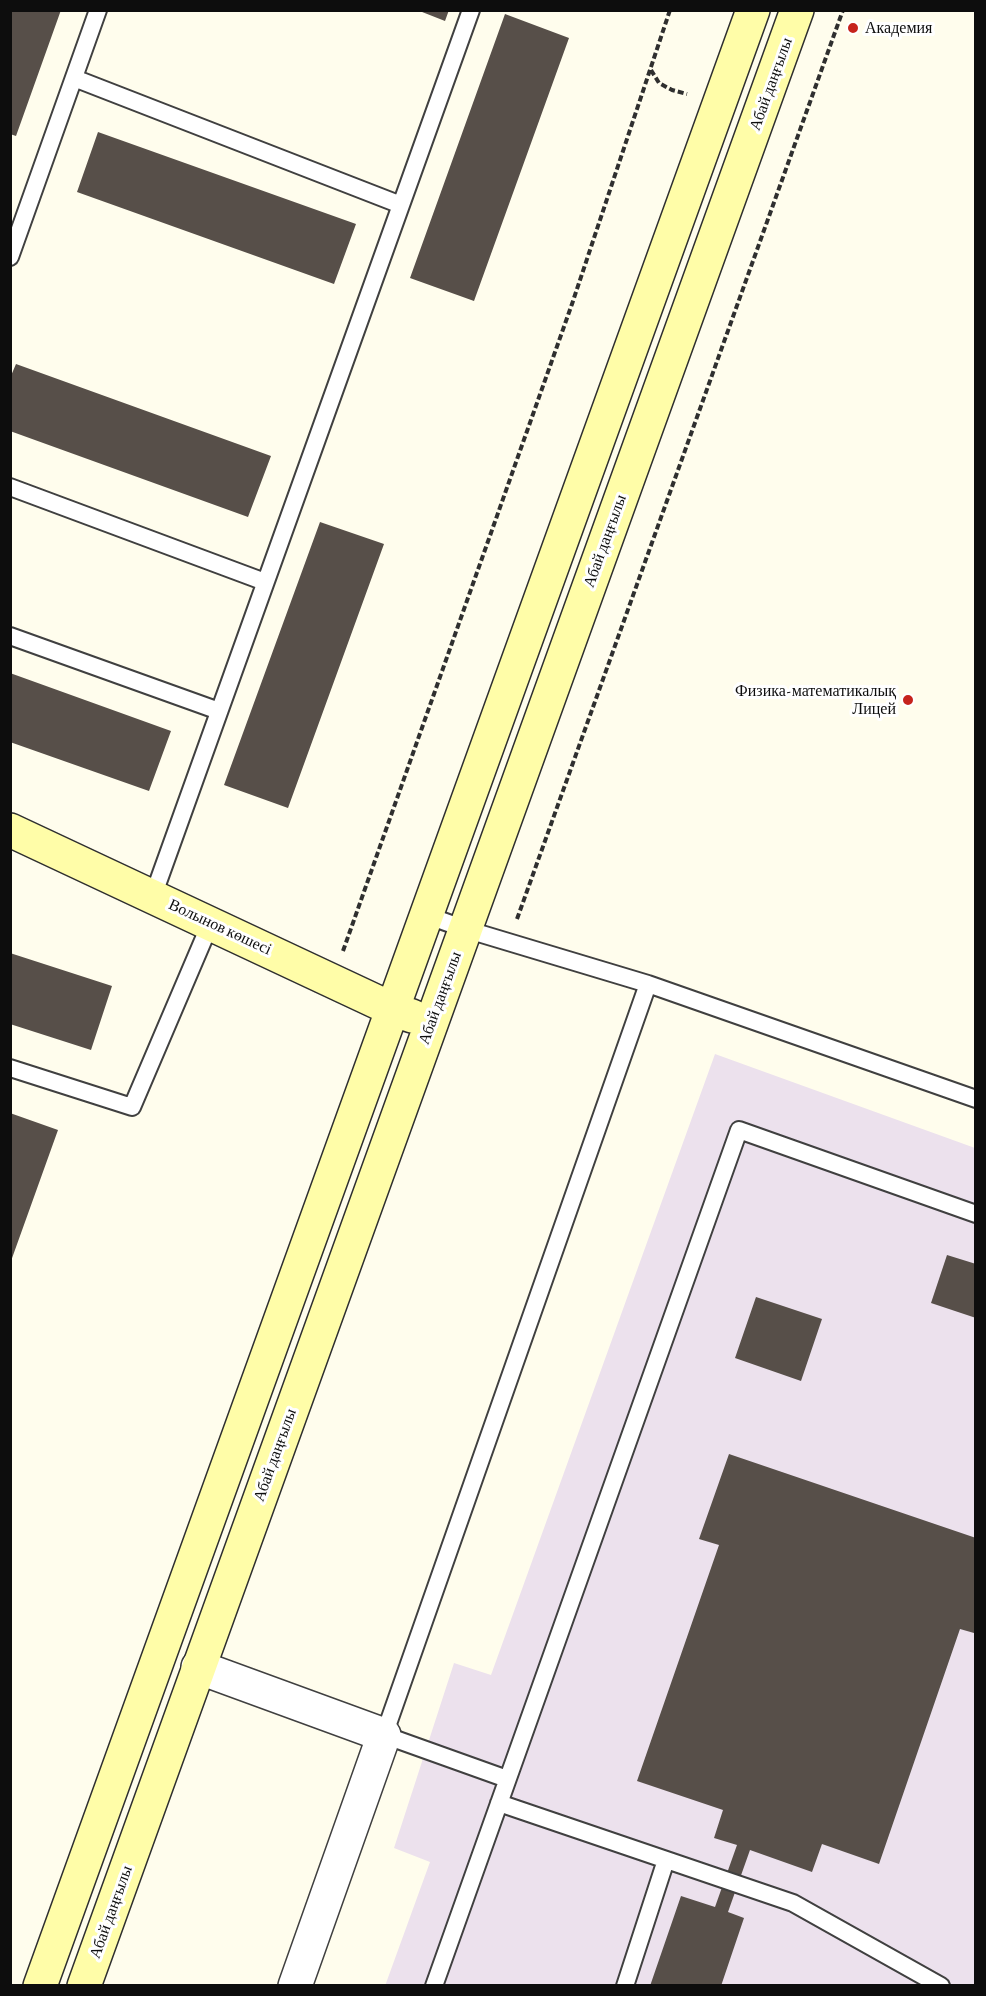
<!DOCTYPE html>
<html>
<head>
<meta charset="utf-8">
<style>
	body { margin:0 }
	#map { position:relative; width:986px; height:1996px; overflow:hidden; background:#fffded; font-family:"Crimson Pro",serif }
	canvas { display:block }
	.frame { position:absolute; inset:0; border:12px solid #0d0d0d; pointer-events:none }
</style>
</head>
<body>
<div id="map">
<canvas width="986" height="1996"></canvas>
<div class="frame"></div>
</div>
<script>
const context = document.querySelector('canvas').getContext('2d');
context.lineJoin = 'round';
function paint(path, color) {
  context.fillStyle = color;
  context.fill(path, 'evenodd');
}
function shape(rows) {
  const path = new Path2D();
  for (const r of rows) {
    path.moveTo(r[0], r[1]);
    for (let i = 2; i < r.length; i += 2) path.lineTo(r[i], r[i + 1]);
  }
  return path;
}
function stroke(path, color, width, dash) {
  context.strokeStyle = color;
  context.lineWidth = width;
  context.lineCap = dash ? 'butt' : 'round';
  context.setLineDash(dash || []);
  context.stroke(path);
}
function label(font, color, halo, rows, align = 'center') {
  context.font = font + ' "Crimson Pro",serif';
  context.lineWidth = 6;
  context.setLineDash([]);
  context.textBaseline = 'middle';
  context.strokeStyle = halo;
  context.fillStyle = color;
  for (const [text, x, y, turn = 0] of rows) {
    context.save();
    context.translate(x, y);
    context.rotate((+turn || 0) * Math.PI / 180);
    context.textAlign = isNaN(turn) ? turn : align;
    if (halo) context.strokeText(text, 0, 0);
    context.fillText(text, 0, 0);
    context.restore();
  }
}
paint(shape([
	[715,1054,975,1148,975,1985,385,1986,430,1862,394,1848,454,1663,491,1675]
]), '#ece1ed');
paint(shape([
	[10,10,61,10,16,136,10,134],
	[417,10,449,10,445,21],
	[505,14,569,38,474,301,410,278],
	[98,132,356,224,334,284,77,192],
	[16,364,271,456,248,517,10,431,10,378],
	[320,522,384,544,288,808,224,785],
	[10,673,171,731,149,791,10,742],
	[10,953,112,986,91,1050,10,1024],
	[10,1113,58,1130,11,1261,10,1261],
	[947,1255,976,1264,976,1318,931,1303],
	[756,1297,822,1319,801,1381,735,1358],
	[729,1454,976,1538,976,1630,974,1633,960,1629,879,1864,822,1844,812,1872,750,1850,728,1912,744,1918,721,1986,650,1986,681,1896,715,1907,737,1845,714,1838,723,1810,637,1781,719,1545,699,1539]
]), '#574f49');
const lane = shape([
	[74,78,401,205],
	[10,257,98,10],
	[10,487,265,582],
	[10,636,219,711],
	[153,896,471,10],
	[426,915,465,929,648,984,976,1099],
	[10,1068,132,1107,211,922],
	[507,1779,384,1735,648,984],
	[499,1803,793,1903,941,1986],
	[434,1986,739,1130,976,1214],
	[625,1986,666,1860]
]);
const street = shape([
	[198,1667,384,1735,295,1986]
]);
const secondary = shape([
	[10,830,392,1009,412,1016],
	[40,1986,753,10],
	[84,1986,797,10]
]);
stroke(lane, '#404040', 20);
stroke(street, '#404040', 36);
stroke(secondary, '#2f2f2f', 36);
stroke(shape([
	[651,70,659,83,672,90,687,94],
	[517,919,843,10],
	[343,951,572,304,670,10]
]), '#2f2f2f', 4, [6, 3]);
stroke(lane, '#fff', 16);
stroke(street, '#fff', 33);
stroke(secondary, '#fffda8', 33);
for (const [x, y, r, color] of [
	[853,28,6,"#c6231c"],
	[908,700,6,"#c6231c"]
]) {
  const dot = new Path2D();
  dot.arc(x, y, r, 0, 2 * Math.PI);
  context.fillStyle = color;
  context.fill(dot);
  stroke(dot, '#fff', 2);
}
label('16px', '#0d0d0d', '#fff', [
	["Академия",865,28],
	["Физика-математикалық",896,691,"right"],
	["Лицей",896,709,"right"]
], 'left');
label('16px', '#0d0d0d', '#fff', [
	["Абай даңғылы",771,84,-70],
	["Абай даңғылы",605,541,-70],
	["Волынов көшесі",220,927,25],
	["Абай даңғылы",440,998,-70],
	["Абай даңғылы",275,1455,-70],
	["Абай даңғылы",111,1912,-70]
]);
</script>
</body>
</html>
